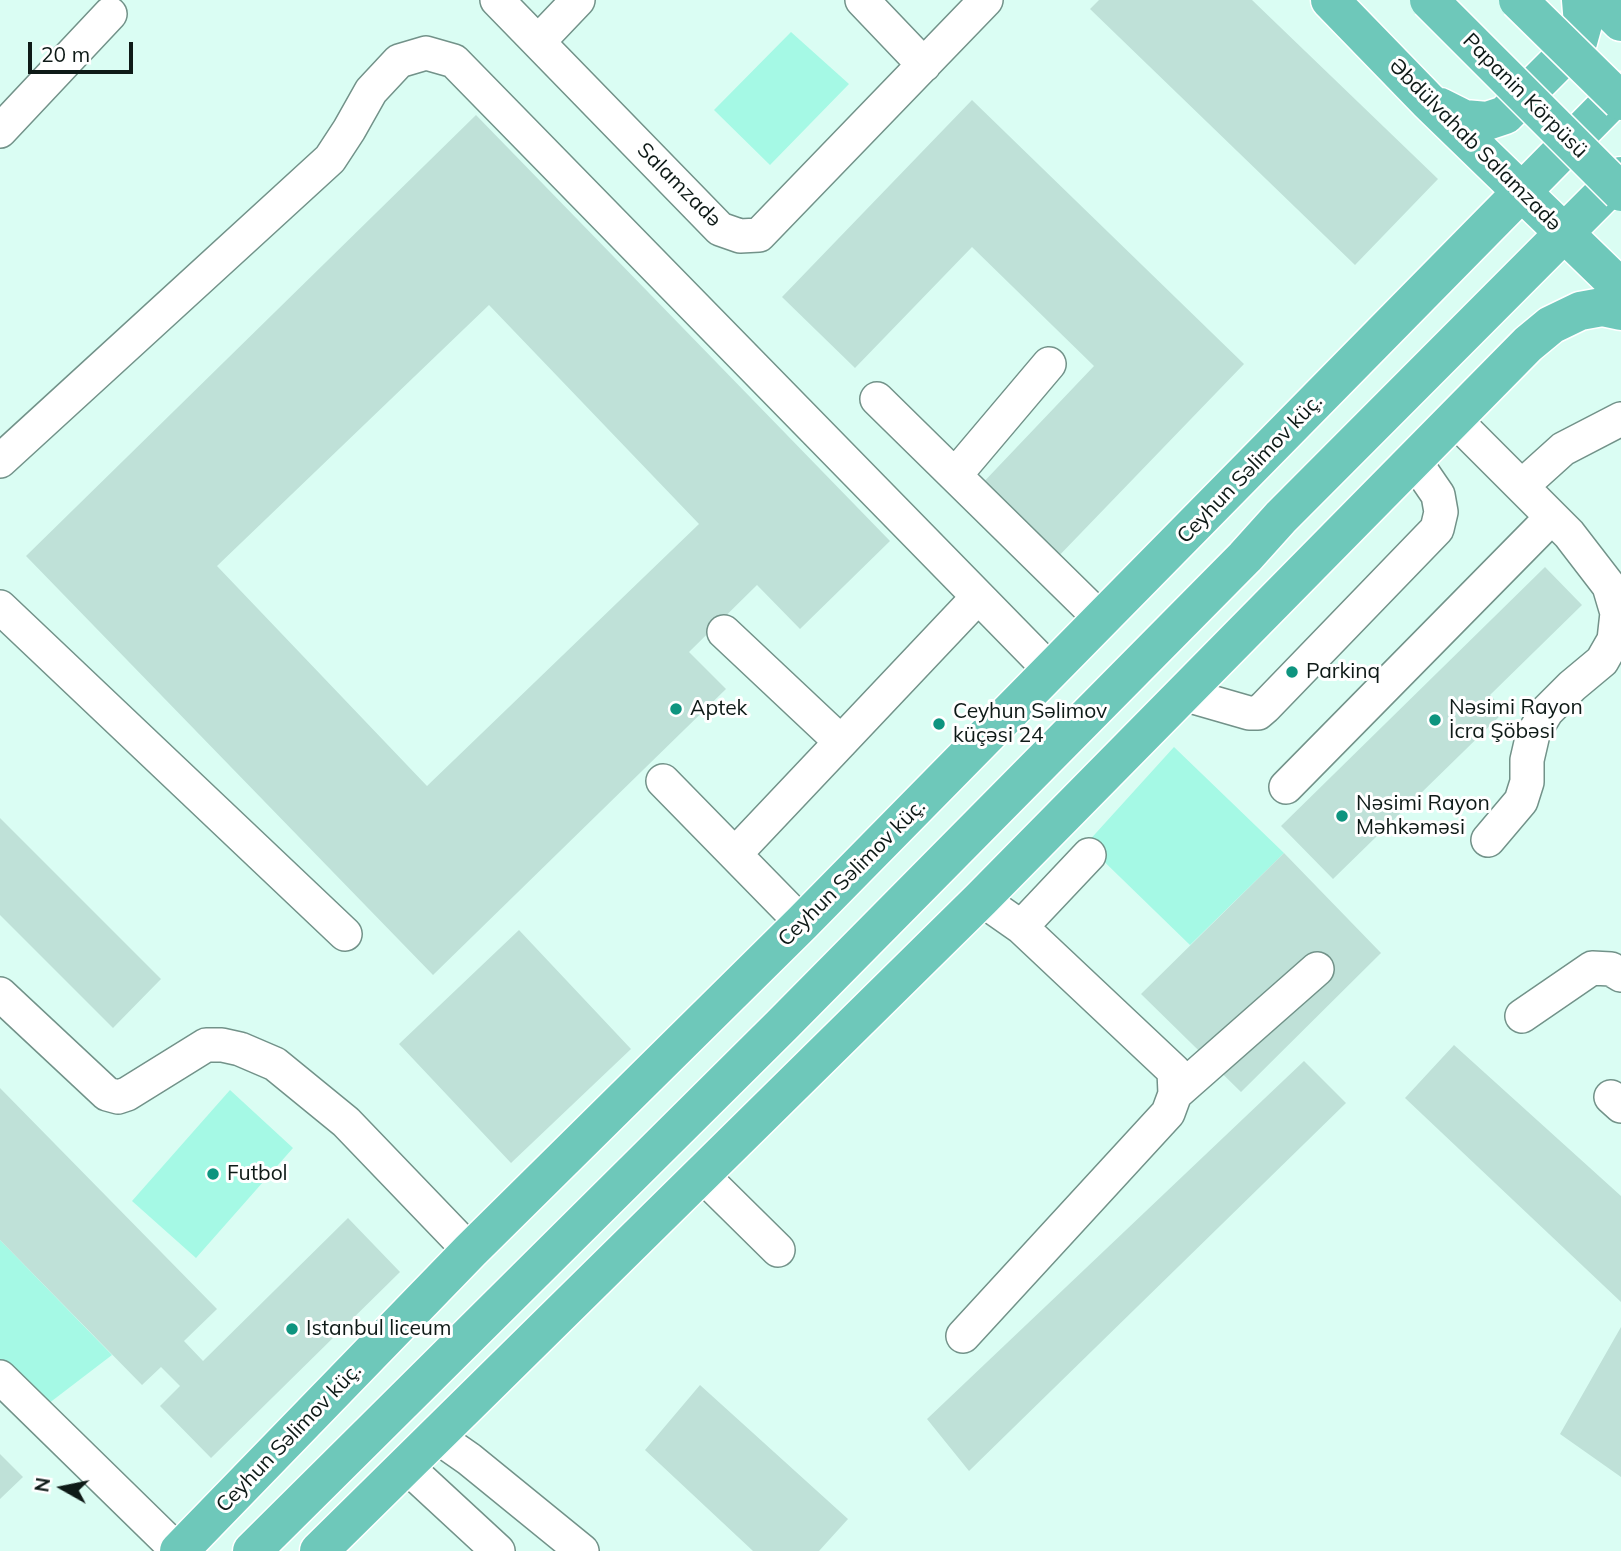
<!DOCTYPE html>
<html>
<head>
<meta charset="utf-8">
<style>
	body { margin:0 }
	#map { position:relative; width:1621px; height:1551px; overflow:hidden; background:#dafdf3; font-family:Mulish,sans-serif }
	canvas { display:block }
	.north { position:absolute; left:28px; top:1453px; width:70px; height:70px; -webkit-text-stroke:5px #fff; paint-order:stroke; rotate:279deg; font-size:19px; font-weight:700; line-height:28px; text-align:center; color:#0e1a17 }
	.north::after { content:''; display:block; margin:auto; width:24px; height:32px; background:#0e1a17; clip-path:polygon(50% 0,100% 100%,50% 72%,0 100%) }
	.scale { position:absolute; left:28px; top:42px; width:105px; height:32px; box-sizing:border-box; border:4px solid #0e1a17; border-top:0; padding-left:9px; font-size:21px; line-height:24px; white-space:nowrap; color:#0e1a17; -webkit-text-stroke:5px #fff; paint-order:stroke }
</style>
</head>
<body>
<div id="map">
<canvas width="1621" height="1551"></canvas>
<div class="north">N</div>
<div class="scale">20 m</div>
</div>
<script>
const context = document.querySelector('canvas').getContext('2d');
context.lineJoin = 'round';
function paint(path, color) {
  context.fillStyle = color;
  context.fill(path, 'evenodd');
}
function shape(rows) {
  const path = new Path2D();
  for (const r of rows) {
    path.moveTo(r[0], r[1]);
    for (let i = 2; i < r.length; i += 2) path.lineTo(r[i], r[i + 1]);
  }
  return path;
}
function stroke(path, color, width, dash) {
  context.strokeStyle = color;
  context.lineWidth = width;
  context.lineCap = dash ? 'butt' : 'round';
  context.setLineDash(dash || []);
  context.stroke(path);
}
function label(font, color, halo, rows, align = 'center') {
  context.font = font + ' Mulish,sans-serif';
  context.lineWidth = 6;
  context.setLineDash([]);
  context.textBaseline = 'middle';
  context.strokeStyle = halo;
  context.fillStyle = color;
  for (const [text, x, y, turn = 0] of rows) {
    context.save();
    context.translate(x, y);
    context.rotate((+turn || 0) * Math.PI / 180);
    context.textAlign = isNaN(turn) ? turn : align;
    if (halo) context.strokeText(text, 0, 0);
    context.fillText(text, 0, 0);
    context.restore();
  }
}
paint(shape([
	[791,32,849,84,770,165,714,110],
	[1174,747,1284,853,1190,945,1086,844],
	[230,1090,293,1148,196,1258,132,1201],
	[0,1240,112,1355,44,1407,0,1362]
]), '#a5f9e5');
paint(shape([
	[1099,0,1252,0,1438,179,1355,265,1090,9],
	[972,100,1244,364,1053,562,977,489,1094,366,972,247,855,368,782,297],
	[476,115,890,541,800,629,757,585,689,652,726,689,433,975,26,556],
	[489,305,699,524,427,786,217,566],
	[1545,567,1582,605,1490,695,1505,711,1333,879,1281,826],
	[0,818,161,979,113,1028,0,915],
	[1284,853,1381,953,1241,1092,1141,994],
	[519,930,631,1049,511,1163,399,1044],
	[1454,1045,1621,1196,1621,1302,1405,1098],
	[1304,1061,1346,1103,969,1471,927,1419],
	[0,1088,217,1309,184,1341,203,1361,348,1218,400,1272,211,1458,160,1406,180,1386,161,1367,142,1385,0,1240],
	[1621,1327,1621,1477,1560,1434],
	[700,1385,848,1519,819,1551,753,1551,645,1450],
	[0,1454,23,1477,0,1499]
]), '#bfe1d8');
const minor = shape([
	[497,0,720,229,740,236,759,235,986,0],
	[862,0,924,65],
	[538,42,578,0],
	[0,131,110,14],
	[877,399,1102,620],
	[1453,418,1569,534,1609,586,1617,613,1614,640,1602,661,1572,686,1547,711,1533,734,1527,760,1527,782,1521,801,1488,840],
	[0,461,330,159,349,130,371,91,399,61,426,53,454,61,1051,671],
	[956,474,1049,364],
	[1522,486,1563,449,1621,419],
	[0,607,345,934],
	[724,632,841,742],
	[1183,694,1249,713,1258,713,1265,707,1437,529,1441,512,1438,495,1414,460],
	[663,781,802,923],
	[1286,787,1552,517],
	[735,854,978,597],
	[1021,927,1089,855],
	[0,994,107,1094,118,1097,127,1094,206,1045,222,1045,240,1049,275,1064,346,1122,470,1251],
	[1522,1016,1592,968,1611,969,1621,975],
	[1175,1094,1317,969],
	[1611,1097,1621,1106],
	[702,1175,778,1250],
	[963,1336,1168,1113,1175,1094,1174,1071,1021,927,981,899],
	[0,1377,178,1551],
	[436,1436,469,1459,582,1551],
	[406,1466,498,1551]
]);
const major = shape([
	[1330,0,1428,101,1621,288],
	[1599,0,1621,22],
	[1440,107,1464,119,1487,121,1505,115,1578,42,1583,24,1581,0],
	[179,1551,470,1251,802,923,1621,91],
	[252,1551,782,1025,1245,557,1281,517,1621,176],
	[319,1551,981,899,1528,344,1551,325,1580,311,1602,307,1621,311]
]);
stroke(minor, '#729289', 36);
stroke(major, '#fff', 41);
stroke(minor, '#fff', 33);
stroke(major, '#6ec8ba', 38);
const majorBridge = shape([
	[1429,0,1621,192],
	[1518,0,1621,101]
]);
stroke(majorBridge, '#fff', 41, []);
stroke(majorBridge, '#6ec8ba', 38);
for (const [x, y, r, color] of [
	[1292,672,7,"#0e947f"],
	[676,709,7,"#0e947f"],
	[1435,720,7,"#0e947f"],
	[939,724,7,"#0e947f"],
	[1342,816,7,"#0e947f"],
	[213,1174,7,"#0e947f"],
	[292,1329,7,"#0e947f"]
]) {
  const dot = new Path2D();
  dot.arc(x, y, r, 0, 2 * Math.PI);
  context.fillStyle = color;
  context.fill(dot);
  stroke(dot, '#fff', 2.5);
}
label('21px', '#0e1a17', '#fff', [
	["Papanin Körpüsü",1525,96,45],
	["Əbdülvahab Salamzadə",1475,145,45],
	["Salamzadə",679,185,45],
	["Ceyhun Səlimov küç.",1250,469,-46],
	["Ceyhun Səlimov küç.",852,873,-45],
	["Ceyhun Səlimov küç.",289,1438,-46]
]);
label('21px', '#0e1a17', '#fff', [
	["Parkinq",1306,672],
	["Nəsimi Rayon",1449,708],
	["İcra Şöbəsi",1449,732],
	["Aptek",690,709],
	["Ceyhun Səlimov",953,712],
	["küçəsi 24",953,736],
	["Nəsimi Rayon",1356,804],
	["Məhkəməsi",1356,828],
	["Futbol",227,1174],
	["Istanbul liceum",306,1329]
], 'left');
</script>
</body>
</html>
